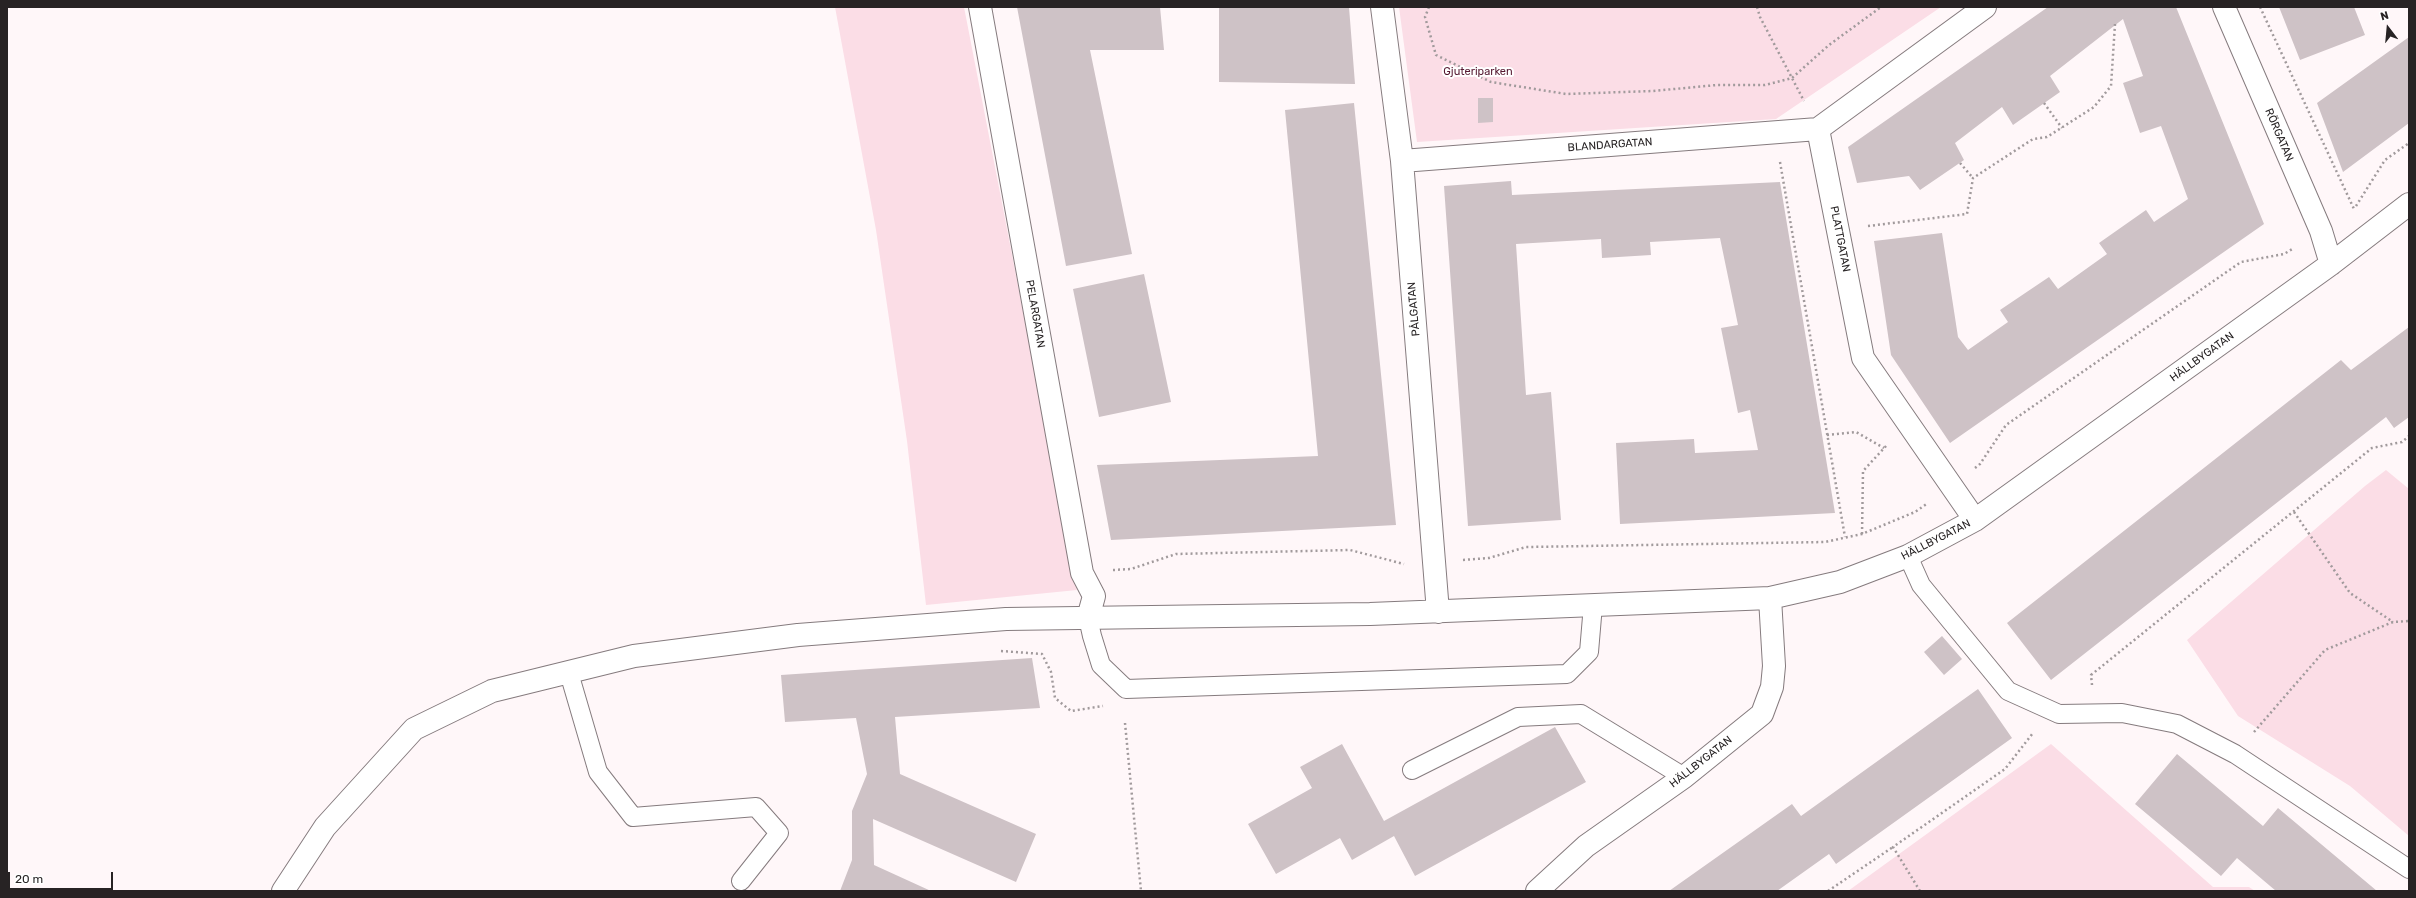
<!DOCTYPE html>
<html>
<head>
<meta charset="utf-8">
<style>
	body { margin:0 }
	#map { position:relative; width:2416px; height:898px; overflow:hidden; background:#fff7f9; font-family:Rubik,sans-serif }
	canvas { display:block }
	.frame { position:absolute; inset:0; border:8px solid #272324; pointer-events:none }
	.north { position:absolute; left:2368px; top:8px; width:40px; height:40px; -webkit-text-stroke:3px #fff; paint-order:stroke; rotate:344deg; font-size:11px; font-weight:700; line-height:16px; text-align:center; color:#272324 }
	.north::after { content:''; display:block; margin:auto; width:14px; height:18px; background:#272324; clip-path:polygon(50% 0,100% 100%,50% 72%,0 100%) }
	.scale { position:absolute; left:8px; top:872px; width:105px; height:18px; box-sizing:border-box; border:2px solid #272324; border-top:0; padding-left:5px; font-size:12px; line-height:14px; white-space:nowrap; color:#272324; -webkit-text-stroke:3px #fff; paint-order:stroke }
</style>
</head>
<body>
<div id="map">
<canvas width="2416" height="898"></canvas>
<div class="frame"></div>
<div class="north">N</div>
<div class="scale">20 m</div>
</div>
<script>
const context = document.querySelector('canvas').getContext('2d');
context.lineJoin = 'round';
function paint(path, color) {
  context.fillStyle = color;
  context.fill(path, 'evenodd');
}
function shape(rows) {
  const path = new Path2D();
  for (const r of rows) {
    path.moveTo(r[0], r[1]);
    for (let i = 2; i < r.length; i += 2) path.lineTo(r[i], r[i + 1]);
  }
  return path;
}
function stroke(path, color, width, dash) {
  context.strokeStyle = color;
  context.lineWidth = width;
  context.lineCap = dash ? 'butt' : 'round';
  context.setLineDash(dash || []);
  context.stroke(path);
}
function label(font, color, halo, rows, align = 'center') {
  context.font = font + ' Rubik,sans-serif';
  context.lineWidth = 4;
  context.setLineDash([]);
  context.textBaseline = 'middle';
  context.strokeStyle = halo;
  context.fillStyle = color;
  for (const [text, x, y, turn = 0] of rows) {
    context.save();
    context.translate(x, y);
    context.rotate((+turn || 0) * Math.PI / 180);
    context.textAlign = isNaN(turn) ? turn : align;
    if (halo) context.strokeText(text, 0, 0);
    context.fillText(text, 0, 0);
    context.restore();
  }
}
paint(shape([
	[835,7,964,7,1077,590,926,605,907,441,876,230],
	[1399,7,1941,7,1776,119,1417,142],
	[2386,470,2409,489,2409,836,2350,786,2238,716,2187,640,2365,486],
	[2051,744,2213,887,2249,887,2255,891,1848,891]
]), '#fbdde6');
paint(shape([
	[1017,7,1160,7,1164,50,1090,50,1132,254,1066,266],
	[1219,7,1349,7,1355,84,1219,82],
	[2048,7,2176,7,2264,224,1950,443,1891,355,1874,241,1942,233,1958,337,1968,350,2008,322,2000,310,2049,277,2058,289,2107,254,2099,243,2146,210,2154,222,2188,199,2161,126,2140,133,2123,83,2143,76,2123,19,2050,76,2060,92,2013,125,2002,107,1955,143,1964,160,1920,190,1909,176,1857,183,1848,147],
	[2279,7,2354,7,2365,35,2300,60],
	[2409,37,2409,123,2343,172,2317,103],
	[1478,98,1493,98,1493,122,1478,123],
	[1354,103,1396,525,1111,540,1097,465,1318,456,1285,110],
	[1511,181,1512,195,1780,182,1835,513,1620,524,1616,443,1694,439,1695,453,1758,450,1750,410,1738,413,1721,328,1738,325,1720,238,1650,242,1651,255,1602,258,1601,239,1516,244,1526,395,1551,392,1561,520,1468,526,1444,186],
	[1144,274,1171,402,1099,417,1073,289],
	[2409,327,2409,417,2394,428,2386,417,2051,680,2007,623,2341,360,2351,370],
	[1942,636,1962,659,1944,675,1924,652],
	[1032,658,1040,708,895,717,900,774,1036,834,1016,882,873,819,874,865,931,891,840,891,852,860,852,811,867,774,856,718,785,722,781,675],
	[1978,689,2012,738,1836,864,1829,854,1777,891,1669,891,1792,804,1801,816],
	[1555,727,1586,782,1415,876,1394,836,1352,860,1340,838,1276,874,1248,824,1312,788,1300,767,1342,744,1384,821],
	[2177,754,2263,826,2278,808,2377,891,2276,891,2237,858,2221,876,2135,804]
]), '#cec2c6');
const lane = shape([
	[1908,556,1921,585,2008,691,2059,714,2122,713,2177,724,2235,754,2409,869],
	[1088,618,1092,636,1101,665,1126,689,1567,674,1589,652,1593,605],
	[569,673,598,772,633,817,756,807,779,833,741,881],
	[1412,770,1518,717,1581,714,1684,777]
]);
const street = shape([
	[980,7,1082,573,1094,596,1088,618],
	[1382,7,1402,161,1438,612],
	[2224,7,2321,231,2331,264],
	[1818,129,1863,358,1975,520],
	[1818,129,1985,7],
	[1402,161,1818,129],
	[283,891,325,827,414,729,492,691,634,656,798,635,1006,619,1370,614,1770,598],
	[1537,891,1586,846,1684,777,1762,714,1772,687,1774,666,1770,598,1840,582,1908,556,1975,520,2331,264,2409,204]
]);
stroke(lane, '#857b7e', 20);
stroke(street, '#857b7e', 24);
stroke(shape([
	[1429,7,1425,17,1436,55,1491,82,1566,94,1653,91,1717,85,1765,85,1792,78,1829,45,1881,7],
	[1757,7,1760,17,1804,101],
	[2260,7,2354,209],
	[2044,103,2062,128],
	[1780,162,1845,537],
	[1960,163,1973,178],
	[2356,206,2385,160,2409,143],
	[1868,226,1967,214,1973,178,2033,139,2047,137,2094,107,2111,86,2115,24],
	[1827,435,1856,432,1884,448],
	[1975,468,1980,464,2006,425,2241,262,2284,254,2294,248],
	[2294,512,2350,593,2393,622],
	[1862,534,1863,471,1887,445],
	[1463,560,1489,558,1526,547,1825,542,1862,534,1915,512,1928,503],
	[1113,570,1131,569,1176,554,1350,550,1404,564],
	[1001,651,1042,654,1051,672,1055,698,1071,711,1103,706],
	[2092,685,2091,675,2372,448,2402,442,2409,436],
	[1125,723,1141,891],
	[2254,732,2325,650,2393,622,2409,621],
	[1828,891,1893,847],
	[1920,891,1893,847,2005,769,2033,733]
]), '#a19a9c', 2.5, [2, 3]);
stroke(lane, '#fff', 18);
stroke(street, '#fff', 22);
label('11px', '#541830', '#fff', [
	["Gjuteriparken",1478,72]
]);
label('11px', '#272324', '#fff', [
	["RÖRGATAN",2279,135,67],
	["BLANDARGATAN",1610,145,-4],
	["PLATTGATAN",1840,239,79],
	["PÅLGATAN",1414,309,-95],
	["PELARGATAN",1035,314,80],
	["HÄLLBYGATAN",2202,357,-36],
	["HÄLLBYGATAN",1936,540,-27],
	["HÄLLBYGATAN",1701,762,-38]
]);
</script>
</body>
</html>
